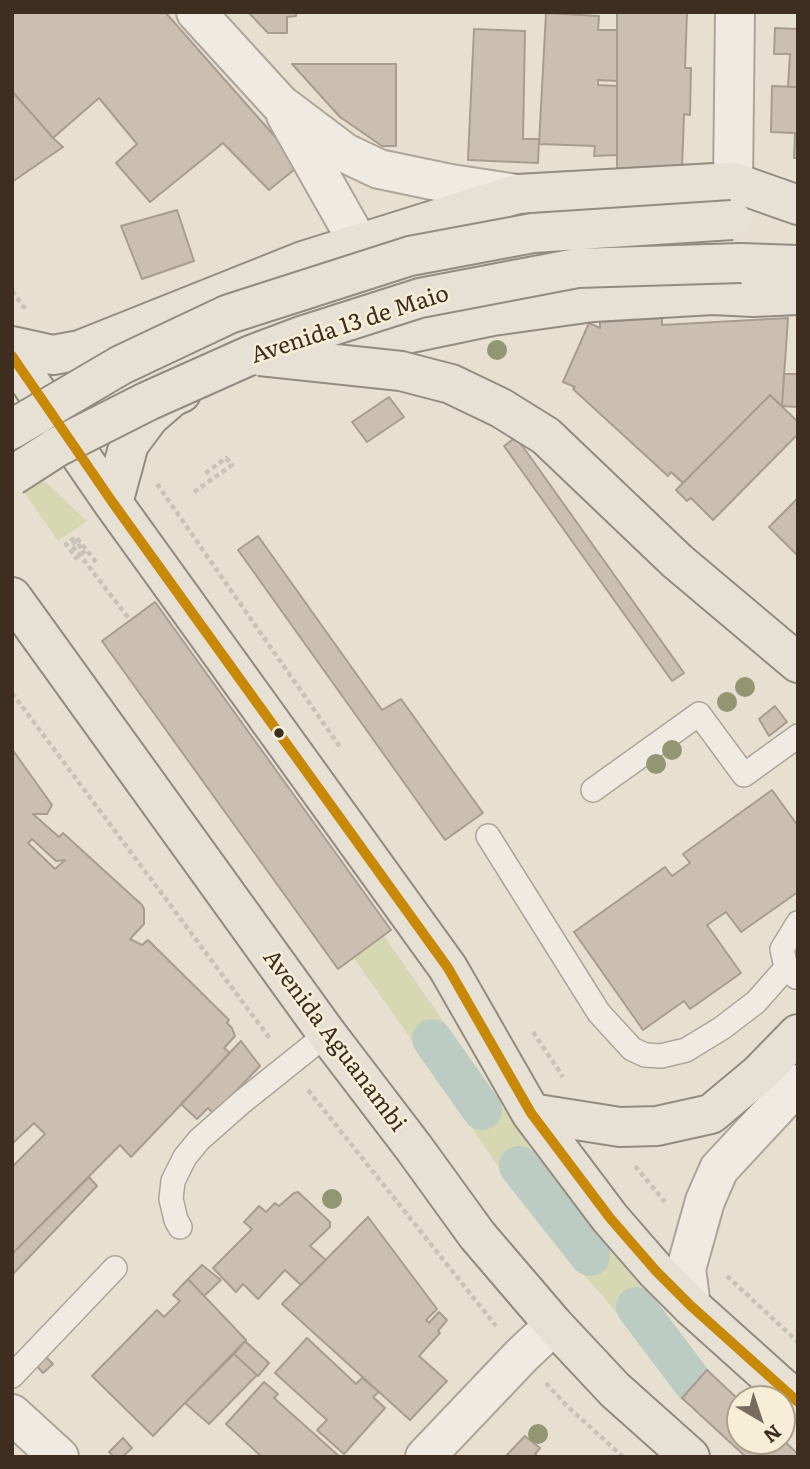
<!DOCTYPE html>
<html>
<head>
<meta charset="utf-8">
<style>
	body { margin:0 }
	#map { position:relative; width:810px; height:1469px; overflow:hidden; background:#e7e0d1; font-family:Literata,serif }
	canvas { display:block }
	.frame { position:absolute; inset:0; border:14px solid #3d2e20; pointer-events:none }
	.north { position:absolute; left:726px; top:1385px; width:70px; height:70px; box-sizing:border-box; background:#f7eed8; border:2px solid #ada18e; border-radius:50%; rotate:141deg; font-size:19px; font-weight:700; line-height:28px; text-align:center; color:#3d2e20 }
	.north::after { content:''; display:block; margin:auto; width:24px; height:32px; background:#786c5e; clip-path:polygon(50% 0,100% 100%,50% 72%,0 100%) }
</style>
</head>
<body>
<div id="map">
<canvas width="810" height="1469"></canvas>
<div class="frame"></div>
<div class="north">N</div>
</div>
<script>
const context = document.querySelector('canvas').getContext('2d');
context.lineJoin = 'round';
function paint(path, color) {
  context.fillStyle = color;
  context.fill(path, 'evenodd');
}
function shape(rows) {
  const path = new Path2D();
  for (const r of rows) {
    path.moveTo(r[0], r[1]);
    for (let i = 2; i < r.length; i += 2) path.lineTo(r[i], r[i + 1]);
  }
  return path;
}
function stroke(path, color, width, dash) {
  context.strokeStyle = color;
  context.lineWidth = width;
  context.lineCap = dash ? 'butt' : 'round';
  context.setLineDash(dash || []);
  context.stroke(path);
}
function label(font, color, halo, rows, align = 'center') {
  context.font = font + ' Literata,serif';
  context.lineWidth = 5;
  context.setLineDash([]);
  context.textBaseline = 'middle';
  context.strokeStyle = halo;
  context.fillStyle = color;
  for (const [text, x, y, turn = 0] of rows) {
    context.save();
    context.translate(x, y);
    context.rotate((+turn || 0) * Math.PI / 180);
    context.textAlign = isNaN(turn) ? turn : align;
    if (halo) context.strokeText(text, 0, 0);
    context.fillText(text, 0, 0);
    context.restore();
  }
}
paint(shape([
	[12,450,87,521,58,541,12,475],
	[384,936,448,1028,418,1049,353,957],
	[497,1099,535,1155,505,1176,466,1120],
	[605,1244,649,1295,622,1319,577,1267]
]), '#d6d7b3');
stroke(shape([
	[432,1039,482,1110],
	[519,1166,590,1256],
	[636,1307,694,1384]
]), '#bcccc2', 40);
const building = shape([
	[12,12,165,12,300,165,269,190,223,143,150,202,116,163,137,144,99,98,53,138,12,91,12,12],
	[248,12,297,12,296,16,287,17,287,33,268,33,248,12],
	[617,12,687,12,685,68,691,68,690,115,684,114,682,170,617,168,617,12],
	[546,13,599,16,598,30,617,30,617,81,598,80,598,85,617,86,617,155,594,156,595,146,539,144,546,13],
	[775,28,798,29,798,87,788,87,790,54,774,54,775,28],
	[474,29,525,31,523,139,539,139,538,163,468,160,474,29],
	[292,64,396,64,396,146,382,146,340,117,292,64],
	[772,86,798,87,798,158,794,158,795,133,771,132,772,86],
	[12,91,53,138,63,147,12,182,12,91],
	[177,210,194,261,142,279,121,226,177,210],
	[662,318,662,325,788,318,782,406,770,395,683,483,671,472,668,476,573,389,575,387,563,382,589,323,600,328,600,322,662,318],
	[784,374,798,374,798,407,782,406,784,374],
	[770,395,798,422,798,434,713,520,691,498,687,501,676,490,770,395],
	[389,397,404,417,367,442,352,422,389,397],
	[516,437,684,673,672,681,504,446,516,437],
	[798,498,798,556,769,527,798,498],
	[258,536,382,710,401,699,483,813,445,840,238,550,258,536],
	[155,602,391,930,338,969,102,641,155,602],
	[775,706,787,722,769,736,759,719,775,706],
	[12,749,52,805,47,814,33,814,59,837,63,833,142,905,144,909,144,924,130,939,142,945,148,940,229,1020,227,1023,232,1028,235,1036,224,1048,230,1053,131,1157,120,1145,12,1254,12,1167,45,1134,34,1123,12,1144,12,749],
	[32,839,56,861,65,860,55,869,28,843,32,839],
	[772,790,798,826,798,892,741,932,726,912,707,925,741,973,690,1009,684,1001,643,1030,574,932,665,867,672,876,690,863,683,854,772,790],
	[241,1041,260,1066,214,1114,208,1108,197,1119,181,1104,241,1041],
	[89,1177,97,1186,12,1275,12,1254,89,1177],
	[298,1192,330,1222,330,1227,310,1246,326,1260,301,1285,285,1270,258,1299,243,1284,236,1292,213,1268,252,1229,244,1222,259,1206,266,1212,275,1203,279,1206,294,1193,298,1192],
	[368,1217,437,1309,426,1320,429,1323,439,1312,447,1320,438,1331,440,1333,419,1356,447,1381,410,1420,282,1304,368,1217],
	[202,1265,221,1280,204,1296,188,1279,202,1265],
	[188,1279,246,1340,153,1436,92,1376,157,1310,164,1317,180,1301,173,1295,188,1279],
	[307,1338,356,1384,362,1378,379,1392,373,1397,385,1408,344,1454,317,1430,327,1420,275,1373,307,1338],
	[245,1341,269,1363,258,1376,234,1354,245,1341],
	[234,1354,257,1375,209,1424,185,1403,234,1354],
	[44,1355,53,1364,43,1373,35,1364,44,1355],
	[707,1370,740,1401,740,1441,782,1439,798,1454,798,1457,746,1457,682,1398,707,1370],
	[264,1382,278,1394,274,1398,340,1457,262,1457,226,1424,264,1382],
	[525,1436,540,1448,535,1454,538,1457,505,1457,525,1436],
	[123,1438,132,1448,122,1457,114,1457,109,1452,123,1438]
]);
paint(building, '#cbbfb2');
stroke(building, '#a89c90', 2);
const service = shape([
	[593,790,699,714,744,775,798,736],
	[488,836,599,1013,632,1049,645,1055,661,1056,686,1050,722,1028,756,1002,786,968],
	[796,977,786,968,782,949,798,923],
	[180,1227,176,1220,171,1199,173,1181,185,1157,199,1140,242,1102,327,1034],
	[12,1376,115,1268]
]);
const minor = shape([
	[196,12,280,104,345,153,379,169,451,184,517,194],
	[286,115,359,244],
	[733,182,735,12],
	[691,1306,686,1269,705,1201,719,1169,798,1084],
	[12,1414,59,1457],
	[425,1457,522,1355,554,1325]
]);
const primary = shape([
	[741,263,798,265],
	[309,345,345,338,397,336,493,316,593,302,713,295,753,297,798,295],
	[12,346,53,355,80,350,303,261,517,194,733,182,798,205],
	[12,356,113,503,448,968,531,1113,610,1218,656,1271,691,1306,798,1402],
	[113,503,129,444,150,416,172,397,181,393],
	[677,561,798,663],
	[12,597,327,1034,414,1148,477,1235,554,1325,615,1390,690,1457],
	[531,1113,620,1127,657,1126,711,1114,760,1073,798,1034]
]);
stroke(service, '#ada599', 26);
stroke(minor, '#ada599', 42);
stroke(primary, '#928b80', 42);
stroke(shape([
	[12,291,26,310],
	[157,484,340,747],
	[194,492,232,465,226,458,203,475],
	[96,562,76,537,66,544,76,558,84,552,76,541,71,545,80,555,130,620],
	[12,693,271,1040],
	[533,1032,563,1077],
	[308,1090,496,1326],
	[635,1166,665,1202],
	[727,1276,798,1342],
	[546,1383,566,1405,623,1457]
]), '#c8c2b9', 4.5, [5, 3.5]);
stroke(service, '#efebe3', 23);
stroke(minor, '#efebe3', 38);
stroke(primary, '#e6e1d4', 38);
const primaryBridge = shape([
	[260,356,401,371,451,384,501,408,546,436,677,561],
	[12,429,121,365,229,314,410,256,533,233,732,220],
	[12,476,57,447,148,401,251,355,304,335,420,298,577,268,741,263]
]);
stroke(primaryBridge, '#928b80', 42, []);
stroke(primaryBridge, '#e6e1d4', 38);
stroke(shape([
	[12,356,113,503,448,968,531,1113,610,1218,656,1271,691,1306,798,1402]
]), '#c88808', 10);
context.fillStyle = '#929673';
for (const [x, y] of [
	[497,350],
	[745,687],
	[727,702],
	[672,750],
	[656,764],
	[332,1199],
	[538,1434]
]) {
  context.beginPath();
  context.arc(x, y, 10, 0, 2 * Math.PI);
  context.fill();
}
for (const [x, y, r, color] of [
	[279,733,6,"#3d2e20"]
]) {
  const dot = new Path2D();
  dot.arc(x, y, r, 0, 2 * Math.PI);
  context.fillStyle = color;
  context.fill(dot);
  stroke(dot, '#f7eed8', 2.5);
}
label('23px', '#3d2e20', '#f7eed8', [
	["Avenida 13 de Maio",350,325,-18],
	["Avenida Aguanambi",334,1041,53]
]);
</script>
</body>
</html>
